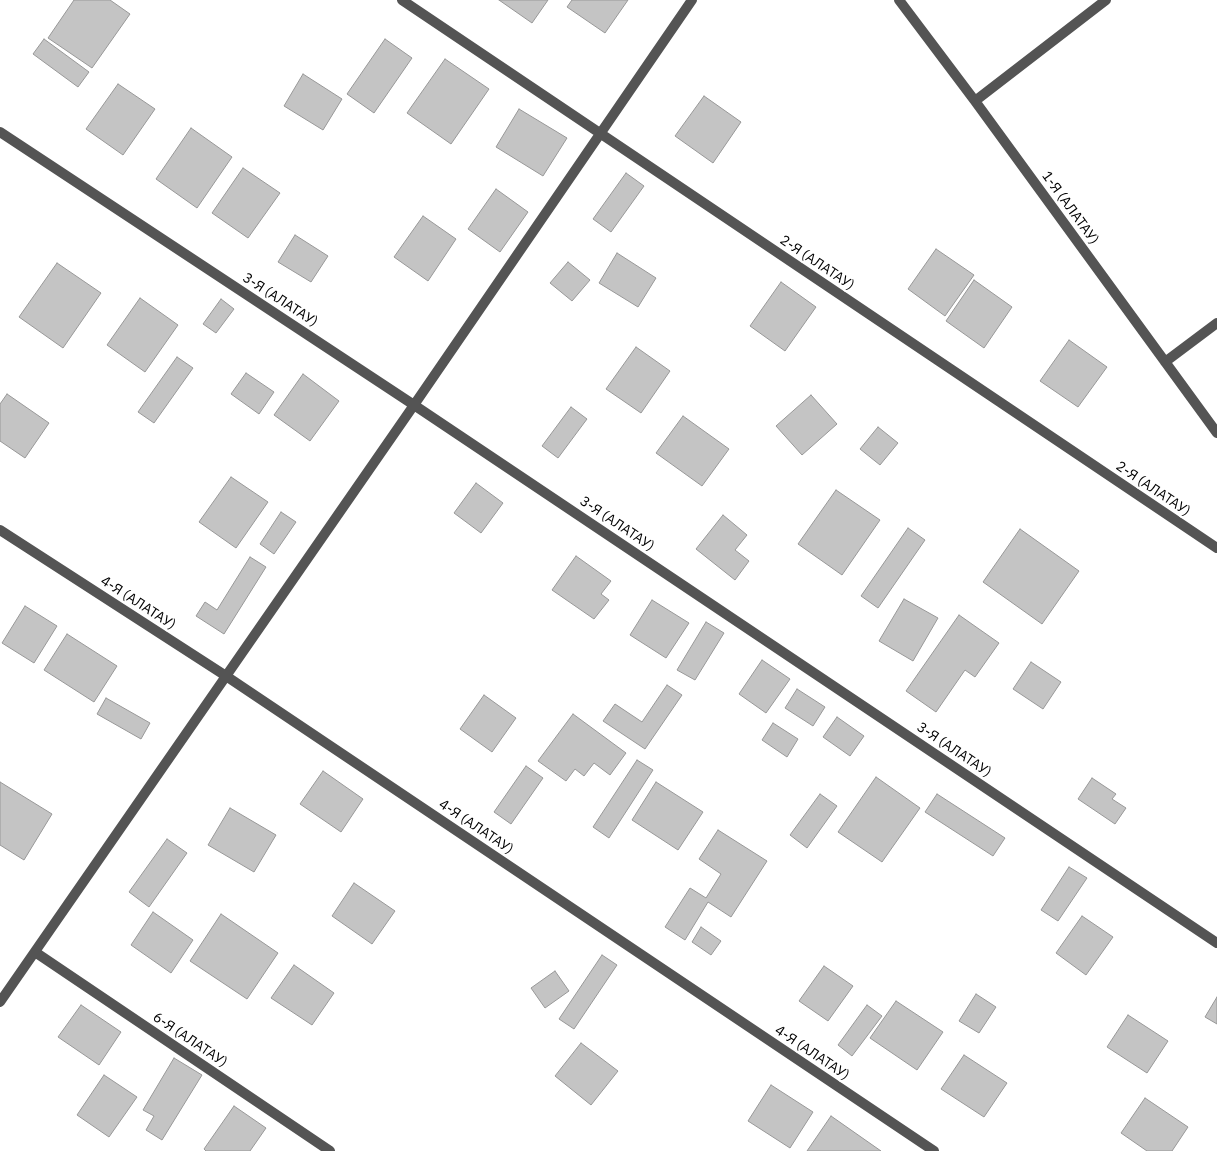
<!DOCTYPE html>
<html>
<head>
<meta charset="utf-8">
<style>
	body { margin:0 }
	canvas { display:block; background:#fff }
</style>
</head>
<body>
<canvas width="1217" height="1151"></canvas>
<script>
const context = document.querySelector('canvas').getContext('2d');
context.lineJoin = 'round';
function paint(path, color) {
  context.fillStyle = color;
  context.fill(path, 'evenodd');
}
function shape(rows) {
  const path = new Path2D();
  for (const r of rows) {
    path.moveTo(r[0], r[1]);
    for (let i = 2; i < r.length; i += 2) path.lineTo(r[i], r[i + 1]);
  }
  return path;
}
function stroke(path, color, width, dash) {
  context.strokeStyle = color;
  context.lineWidth = width;
  context.lineCap = dash ? 'butt' : 'round';
  context.setLineDash(dash || []);
  context.stroke(path);
}
function label(font, color, halo, rows, align = 'center') {
  context.font = font + ' "IBM Plex Sans",sans-serif';
  context.lineWidth = 4.5;
  context.setLineDash([]);
  context.textBaseline = 'middle';
  context.strokeStyle = halo;
  context.fillStyle = color;
  for (const [text, x, y, turn = 0] of rows) {
    context.save();
    context.translate(x, y);
    context.rotate((+turn || 0) * Math.PI / 180);
    context.textAlign = isNaN(turn) ? turn : align;
    if (halo) context.strokeText(text, 0, 0);
    context.fillText(text, 0, 0);
    context.restore();
  }
}
const building = shape([
	[74,0,110,0,130,14,92,68,48,38,74,0],
	[499,0,548,0,532,23,499,0],
	[572,0,628,0,605,33,567,7,572,0],
	[44,39,89,72,78,87,33,54,44,39],
	[385,39,412,58,374,113,347,94,385,39],
	[445,59,489,89,451,144,407,113,445,59],
	[303,74,342,99,323,130,284,106,303,74],
	[118,84,155,109,123,155,86,129,118,84],
	[704,96,741,122,713,163,675,136,704,96],
	[519,109,567,138,543,176,496,147,519,109],
	[191,128,232,157,197,208,156,179,191,128],
	[243,168,280,193,248,238,212,213,243,168],
	[626,173,644,186,611,232,593,219,626,173],
	[496,189,528,212,500,252,468,229,496,189],
	[423,216,456,239,428,281,394,257,423,216],
	[295,235,328,256,311,282,278,262,295,235],
	[936,249,974,275,945,316,908,289,936,249],
	[617,253,656,278,638,307,599,283,617,253],
	[568,262,590,280,572,301,550,283,568,262],
	[57,263,101,293,63,348,19,317,57,263],
	[974,280,1012,307,984,348,946,321,974,280],
	[781,282,816,307,785,351,750,326,781,282],
	[140,298,178,325,145,372,107,345,140,298],
	[221,299,234,309,216,333,203,324,221,299],
	[1069,340,1107,367,1078,407,1040,381,1069,340],
	[636,347,670,371,641,413,606,389,636,347],
	[177,357,193,368,154,423,138,412,177,357],
	[246,373,274,392,259,414,231,394,246,373],
	[303,374,339,401,310,441,274,415,303,374],
	[7,394,49,423,25,458,0,441,0,404,7,394],
	[811,395,837,424,802,455,776,426,811,395],
	[571,407,587,419,558,458,542,446,571,407],
	[683,416,729,449,702,486,656,453,683,416],
	[878,427,898,443,880,465,860,449,878,427],
	[231,477,268,502,236,548,199,522,231,477],
	[476,483,503,503,481,533,454,513,476,483],
	[836,490,880,520,842,575,798,544,836,490],
	[281,512,296,522,274,554,260,544,281,512],
	[723,515,747,535,735,550,749,561,735,580,696,549,723,515],
	[908,528,925,540,878,608,861,596,908,528],
	[1020,529,1079,571,1042,624,983,582,1020,529],
	[576,556,611,581,601,594,609,600,594,619,552,590,576,556],
	[250,557,266,567,224,634,196,616,205,602,217,610,250,557],
	[904,599,938,618,913,661,879,641,904,599],
	[652,600,689,623,666,658,630,635,652,600],
	[25,606,57,626,34,663,2,643,25,606],
	[959,615,999,643,975,677,965,670,936,712,906,691,959,615],
	[706,622,724,633,695,680,677,670,706,622],
	[67,634,117,666,94,702,44,670,67,634],
	[762,660,790,679,766,713,739,694,762,660],
	[1031,662,1061,682,1043,709,1013,689,1031,662],
	[667,685,682,695,645,749,603,721,615,704,642,722,667,685],
	[797,689,825,707,813,726,785,708,797,689],
	[484,695,516,718,492,752,460,729,484,695],
	[106,698,150,723,141,739,97,714,106,698],
	[573,714,626,753,610,775,594,763,584,776,575,769,566,781,538,761,573,714],
	[837,717,864,736,850,756,823,737,837,717],
	[773,723,798,739,787,757,762,740,773,723],
	[637,760,653,770,609,838,593,827,637,760],
	[526,766,543,778,511,824,494,812,526,766],
	[323,771,363,799,341,832,300,804,323,771],
	[876,777,920,808,882,862,838,832,876,777],
	[1092,778,1116,794,1112,799,1126,808,1115,824,1078,799,1092,778],
	[0,782,52,814,24,860,0,845,0,782],
	[656,782,703,812,678,850,632,820,656,782],
	[820,794,837,806,807,848,790,835,820,794],
	[937,794,1005,838,993,856,925,812,937,794],
	[230,808,276,835,254,872,208,845,230,808],
	[718,830,767,861,731,917,708,902,685,940,665,927,690,888,706,898,721,874,699,859,718,830],
	[167,839,187,853,149,907,129,892,167,839],
	[1069,867,1087,878,1058,921,1041,910,1069,867],
	[354,883,395,911,372,944,332,916,354,883],
	[153,912,193,940,171,973,131,945,153,912],
	[221,914,278,953,247,999,190,961,221,914],
	[1082,916,1113,937,1086,975,1056,953,1082,916],
	[701,927,721,941,711,955,692,942,701,927],
	[602,955,617,965,574,1029,559,1019,602,955],
	[294,965,334,993,312,1025,271,998,294,965],
	[824,966,853,986,828,1021,799,1001,824,966],
	[555,971,569,991,545,1008,531,988,555,971],
	[976,994,996,1007,979,1033,959,1021,976,994],
	[1217,997,1217,1024,1205,1017,1217,997],
	[896,1001,943,1032,917,1070,870,1038,896,1001],
	[81,1005,121,1032,99,1065,58,1037,81,1005],
	[867,1005,882,1016,852,1056,838,1045,867,1005],
	[1128,1015,1168,1041,1147,1073,1107,1047,1128,1015],
	[581,1043,618,1071,591,1105,555,1076,581,1043],
	[964,1055,1007,1083,984,1117,941,1089,964,1055],
	[174,1058,202,1075,162,1140,146,1130,154,1116,143,1110,174,1058],
	[104,1075,137,1097,109,1137,77,1115,104,1075],
	[771,1085,813,1112,790,1148,748,1121,771,1085],
	[1145,1098,1188,1127,1172,1151,1147,1151,1121,1133,1145,1098],
	[234,1106,266,1128,250,1151,206,1151,204,1149,234,1106],
	[831,1116,881,1151,807,1151,831,1116]
]);
paint(building, '#c4c4c4');
stroke(building, '#989898', 1);
stroke(shape([
	[402,0,1217,548],
	[899,0,975,101,1217,433],
	[975,101,1106,0],
	[0,132,414,405,1217,943],
	[1165,362,1217,323],
	[0,530,226,676,934,1151],
	[35,952,330,1151],
	[0,1002,414,405,692,0]
]), '#545454', 10);
label('14px', '#000', '#fff', [
	["1-Я (АЛАТАУ)",1070,208,54],
	["2-Я (АЛАТАУ)",817,263,34],
	["3-Я (АЛАТАУ)",280,300,33],
	["2-Я (АЛАТАУ)",1153,489,34],
	["3-Я (АЛАТАУ)",617,524,34],
	["4-Я (АЛАТАУ)",138,603,33],
	["3-Я (АЛАТАУ)",954,750,34],
	["4-Я (АЛАТАУ)",476,827,34],
	["6-Я (АЛАТАУ)",190,1040,34],
	["4-Я (АЛАТАУ)",812,1053,34]
]);
</script>
</body>
</html>
